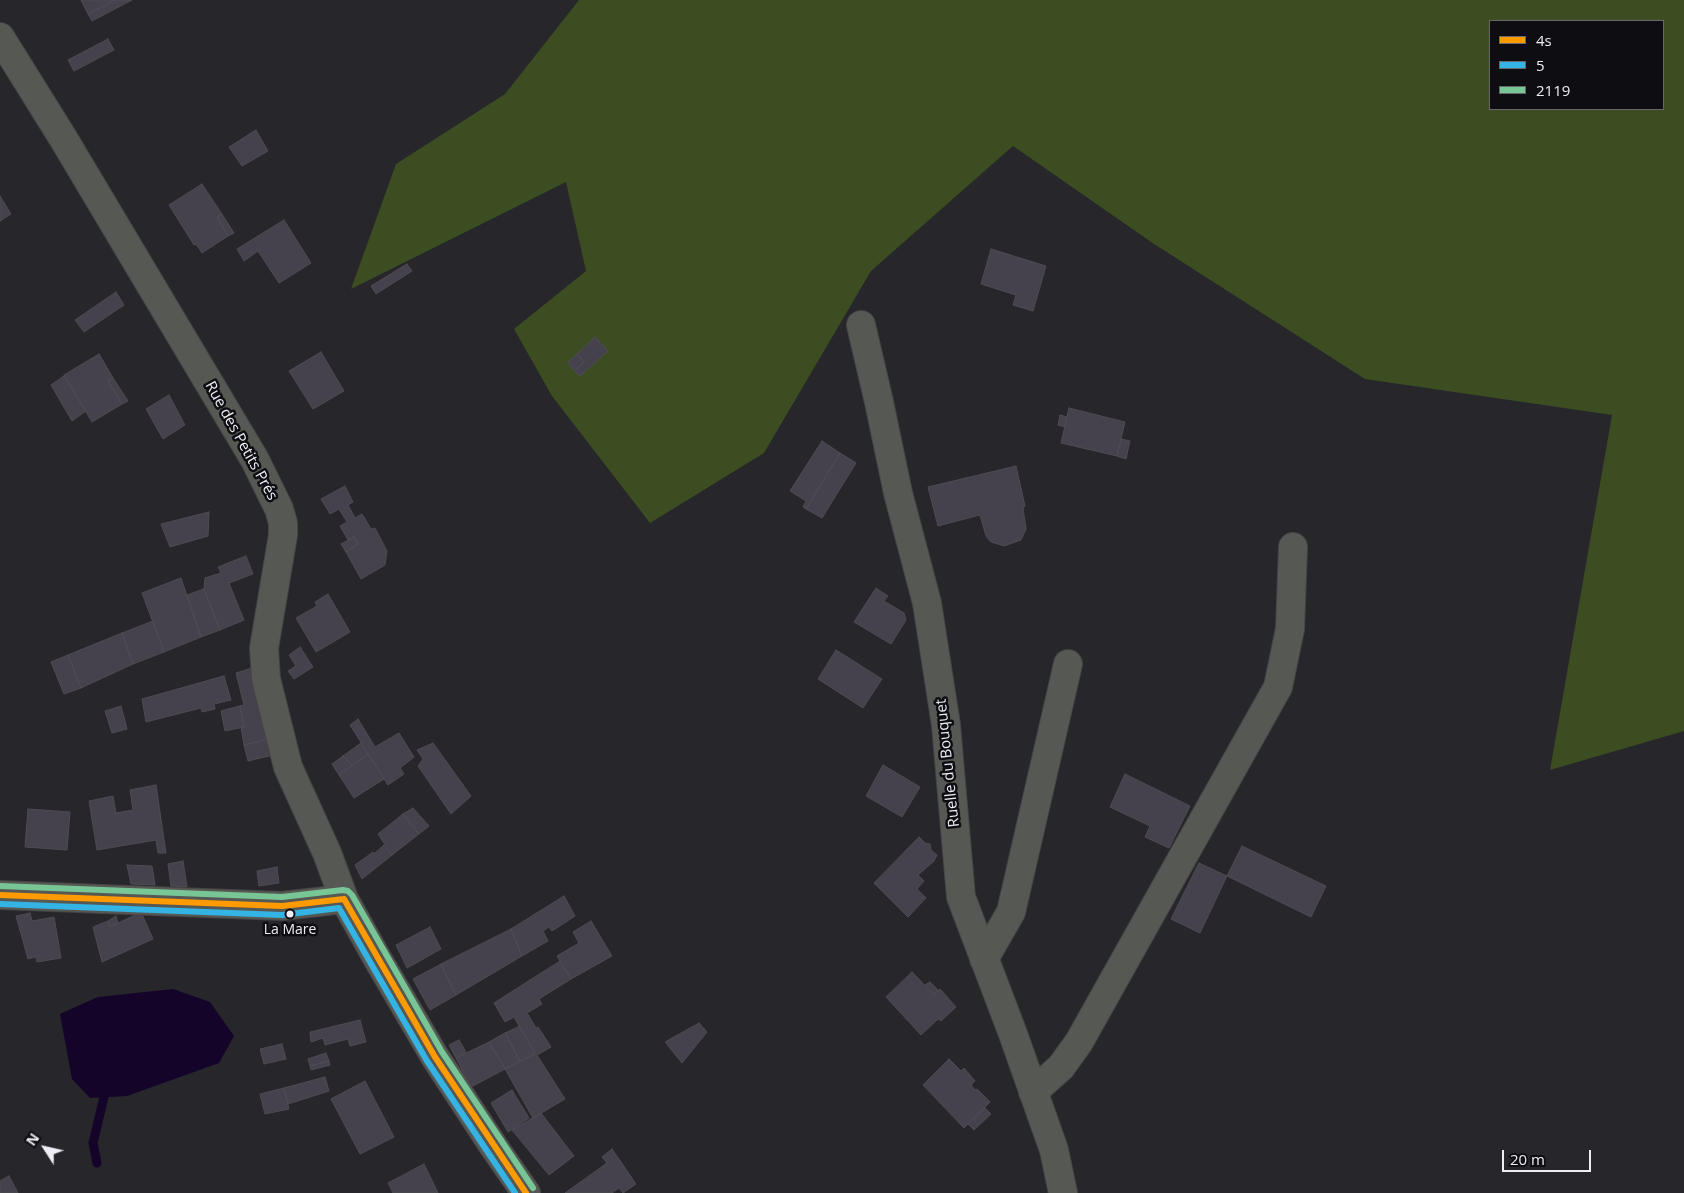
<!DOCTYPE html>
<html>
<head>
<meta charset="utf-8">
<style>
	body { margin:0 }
	#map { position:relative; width:1684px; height:1193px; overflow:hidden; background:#27262b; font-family:"Open Sans",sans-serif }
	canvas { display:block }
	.legend { position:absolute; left:1489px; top:20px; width:175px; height:90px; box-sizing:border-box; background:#0e0d12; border:1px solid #68666c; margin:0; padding:6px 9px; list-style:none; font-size:15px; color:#eeecf4 }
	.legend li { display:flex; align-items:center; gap:10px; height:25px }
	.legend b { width:25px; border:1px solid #68666c }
	.north { position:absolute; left:20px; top:1123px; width:50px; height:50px; -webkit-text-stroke:4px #0e0d12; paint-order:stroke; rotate:305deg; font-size:14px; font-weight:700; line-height:20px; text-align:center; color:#eeecf4 }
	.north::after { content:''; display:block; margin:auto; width:18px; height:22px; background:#eeecf4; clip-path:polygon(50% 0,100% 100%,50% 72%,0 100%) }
	.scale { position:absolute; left:1502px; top:1150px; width:89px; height:22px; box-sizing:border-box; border:2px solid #eeecf4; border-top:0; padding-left:6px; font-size:15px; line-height:18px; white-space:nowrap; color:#eeecf4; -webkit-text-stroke:4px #0e0d12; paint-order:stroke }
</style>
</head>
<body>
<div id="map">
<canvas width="1684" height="1193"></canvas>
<ul class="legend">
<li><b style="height:6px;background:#ff9a00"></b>4s</li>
<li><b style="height:6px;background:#34b4e4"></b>5</li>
<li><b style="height:6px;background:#78c696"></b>2119</li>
</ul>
<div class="north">N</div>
<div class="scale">20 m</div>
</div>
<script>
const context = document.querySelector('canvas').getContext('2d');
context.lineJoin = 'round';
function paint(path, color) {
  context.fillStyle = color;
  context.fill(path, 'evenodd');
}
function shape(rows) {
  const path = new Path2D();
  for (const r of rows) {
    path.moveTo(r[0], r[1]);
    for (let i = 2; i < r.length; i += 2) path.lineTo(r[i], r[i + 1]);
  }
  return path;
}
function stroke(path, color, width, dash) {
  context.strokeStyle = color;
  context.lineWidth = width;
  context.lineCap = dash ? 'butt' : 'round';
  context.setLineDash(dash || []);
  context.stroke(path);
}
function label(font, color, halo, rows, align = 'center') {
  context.font = font + ' "Open Sans",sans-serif';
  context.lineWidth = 5;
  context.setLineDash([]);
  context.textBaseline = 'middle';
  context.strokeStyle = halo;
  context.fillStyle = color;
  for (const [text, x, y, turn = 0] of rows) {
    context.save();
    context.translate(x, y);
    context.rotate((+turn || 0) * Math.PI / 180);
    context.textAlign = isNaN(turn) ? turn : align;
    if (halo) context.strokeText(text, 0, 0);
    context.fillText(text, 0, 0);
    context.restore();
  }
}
paint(shape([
	[579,0,1684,0,1684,731,1550,770,1612,415,1365,379,1154,244,1013,146,871,271,764,453,650,523,552,396,514,329,586,271,566,182,351,289,396,164,505,94],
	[1490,21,1663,21,1663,109,1490,109]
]), '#3b4d21');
paint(shape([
	[173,989,210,1002,234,1036,219,1063,127,1096,90,1098,72,1079,60,1014,98,997]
]), '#150429');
stroke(shape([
	[97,1163,93,1143,104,1097,99,1087]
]), '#150429', 9);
const building = shape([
	[81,0,115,0,88,14,81,0],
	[115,0,132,0,92,21,88,14,115,0],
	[108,39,114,50,74,71,68,60,108,39],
	[256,130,268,151,242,166,229,147,256,130],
	[202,184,222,214,217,217,228,236,202,253,196,244,194,245,169,205,202,184],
	[0,196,11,214,0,221,0,196],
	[222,214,234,233,228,236,217,217,222,214],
	[284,220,311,263,279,283,258,251,244,261,237,249,284,220],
	[991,249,1046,266,1033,311,1013,305,1016,295,981,284,991,249],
	[407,264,412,271,376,294,371,286,407,264],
	[116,292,124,305,84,332,75,320,116,292],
	[595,337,608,351,580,376,574,371,584,362,577,354,595,337],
	[321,352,344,391,313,409,289,371,321,352],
	[99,354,113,378,108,381,122,404,92,422,64,375,99,354],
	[577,354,584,362,574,371,568,362,577,354],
	[64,376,86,411,72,421,51,385,64,376],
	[113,378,128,401,122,404,108,381,113,378],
	[169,395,185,425,163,439,146,409,169,395],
	[1069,408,1125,422,1117,456,1061,443,1069,408],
	[1060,415,1067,417,1065,427,1058,425,1060,415],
	[1121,439,1130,441,1126,459,1117,456,1121,439],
	[822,441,840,453,806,509,803,507,806,501,790,491,822,441],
	[840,453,856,463,822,518,806,509,840,453],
	[1016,466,1025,506,1023,508,1026,529,1021,540,1004,546,991,542,986,536,980,515,938,526,928,487,1016,466],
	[345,486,353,502,348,505,355,518,362,514,371,529,375,528,387,551,385,565,361,579,346,552,358,544,354,537,348,540,340,526,347,522,339,509,330,514,321,499,345,486],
	[209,512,208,536,170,547,161,524,209,512],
	[354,537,358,544,346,552,341,544,354,537],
	[246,556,253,574,229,583,244,620,220,630,204,589,205,578,221,573,218,567,246,556],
	[181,578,201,637,164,652,142,593,181,578],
	[876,588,888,596,884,601,904,613,906,620,891,644,854,622,876,588],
	[204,589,220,630,201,637,187,595,204,589],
	[328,594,350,632,316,652,296,618,317,606,315,602,328,594],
	[153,621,164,652,133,664,122,633,153,621],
	[122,633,133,664,81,688,68,655,122,633],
	[300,647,313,667,294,679,288,671,296,666,289,655,300,647],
	[836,650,882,679,863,708,818,679,836,650],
	[68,655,81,688,64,694,51,662,68,655],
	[252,668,269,739,244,745,241,727,244,727,240,706,244,705,236,673,252,668],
	[224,676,231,700,214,704,215,709,202,712,201,708,146,722,142,699,224,676],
	[121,706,127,729,112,733,105,711,121,706],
	[240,706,244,727,225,731,221,711,240,706],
	[358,719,375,747,399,733,414,757,400,768,404,774,388,785,350,725,358,719],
	[269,739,273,755,248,761,244,745,269,739],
	[361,743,368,754,352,765,343,756,361,743],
	[433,743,471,796,451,814,418,766,423,759,417,750,433,743],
	[368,754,384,779,354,798,339,775,368,754],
	[343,756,352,765,339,775,332,764,343,756],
	[883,765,920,787,902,817,866,796,883,765],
	[1125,774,1190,806,1169,848,1145,837,1150,826,1110,807,1125,774],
	[156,785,166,853,158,853,156,840,97,850,89,801,113,796,116,813,133,810,130,790,156,785],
	[413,808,429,826,419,834,403,814,413,808],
	[28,809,70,812,67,850,25,847,28,809],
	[403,814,419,834,392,855,378,834,403,814],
	[919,837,925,843,930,844,931,850,937,855,934,861,918,875,924,881,917,889,926,898,908,917,874,883,919,837],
	[384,845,392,855,362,879,355,865,373,852,374,854,384,845],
	[1242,846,1326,886,1311,917,1227,876,1242,846],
	[183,861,187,887,171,886,168,864,183,861],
	[1199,863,1227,876,1200,933,1171,919,1199,863],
	[127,865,152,866,155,885,131,884,127,865],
	[277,867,279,883,259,886,257,871,277,867],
	[564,896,575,916,552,931,549,927,543,931,548,941,522,956,511,929,564,896],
	[141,912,153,939,102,962,93,927,108,921,110,927,141,912],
	[30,913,32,921,54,917,61,958,37,962,36,957,28,959,16,916,30,913],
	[116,916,118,923,110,927,108,921,116,916],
	[591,921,612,956,571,979,557,956,579,943,573,932,591,921],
	[430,927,441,949,407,968,396,945,430,927],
	[511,929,522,956,456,995,441,964,511,929],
	[560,961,571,979,539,999,542,1004,527,1013,536,1028,538,1027,551,1047,537,1055,565,1099,533,1118,505,1069,535,1054,514,1017,505,1022,494,1003,560,961],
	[441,964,456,995,430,1010,413,979,441,964],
	[912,972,934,995,940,989,956,1007,941,1021,938,1019,921,1035,886,997,912,972],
	[930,982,938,990,934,995,925,985,930,982],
	[360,1020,366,1042,350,1046,348,1039,325,1045,323,1038,311,1042,310,1032,360,1020],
	[699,1023,707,1032,682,1063,665,1042,699,1023],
	[520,1026,535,1054,520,1061,505,1033,520,1026],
	[505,1033,520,1061,505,1069,489,1042,505,1033],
	[459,1040,466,1052,456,1058,449,1045,459,1040],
	[489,1042,505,1069,471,1087,456,1058,489,1042],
	[282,1044,286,1059,264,1064,260,1049,282,1044],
	[326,1053,329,1061,310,1066,308,1059,326,1053],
	[949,1059,961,1071,964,1068,975,1081,971,1085,975,1090,977,1089,990,1102,964,1128,923,1085,949,1059],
	[329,1061,330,1065,311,1070,310,1066,329,1061],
	[325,1077,329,1091,288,1104,284,1088,325,1077],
	[365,1081,394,1137,360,1154,331,1099,365,1081],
	[284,1088,289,1109,265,1114,260,1094,284,1088],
	[512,1090,529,1118,508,1132,491,1103,512,1090],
	[985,1108,991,1114,974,1130,968,1124,985,1108],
	[541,1113,574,1156,549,1175,512,1130,541,1113],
	[612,1149,636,1184,623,1193,619,1188,612,1193,565,1193,607,1163,602,1157,612,1149],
	[424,1164,438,1193,393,1193,388,1183,424,1164],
	[9,1176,18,1193,0,1193,0,1181,9,1176]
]);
paint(building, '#45424d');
stroke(building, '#4e4c51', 1);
const minor = shape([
	[0,37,63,138,255,460,279,509,283,523,283,535,264,648,266,679,288,767,327,853,344,899,377,958,435,1057,494,1147,526,1193],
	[861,325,879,402,898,493,927,603,946,725,961,897,1013,1034,1054,1150,1063,1193],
	[0,895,282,906,344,899],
	[984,959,1011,912,1068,664],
	[1033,1092,1061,1067,1079,1042,1278,687,1290,629,1293,547]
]);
stroke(minor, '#444346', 30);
stroke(minor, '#565953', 28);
stroke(shape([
	[0,895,282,906,344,899],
	[344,899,435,1057,526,1193]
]), '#ff9a00', 6);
stroke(shape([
	[0,904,282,915,339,908,427,1061,515,1193]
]), '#34b4e4', 6);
stroke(shape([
	[0,886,282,897,343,890,348,891,352,895,442,1052,533,1188]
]), '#78c696', 6);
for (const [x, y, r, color] of [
	[290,914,4.5,"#eeecf4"]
]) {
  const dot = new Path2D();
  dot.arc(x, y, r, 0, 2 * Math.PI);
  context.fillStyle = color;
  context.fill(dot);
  stroke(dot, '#0e0d12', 2);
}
label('14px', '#eeecf4', '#0e0d12', [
	["La Mare",290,930]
]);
label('15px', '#eeecf4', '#0e0d12', [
	["Rue des Petits Prés",241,441,61],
	["Ruelle du Bouquet",948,763,-96]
]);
</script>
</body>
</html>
